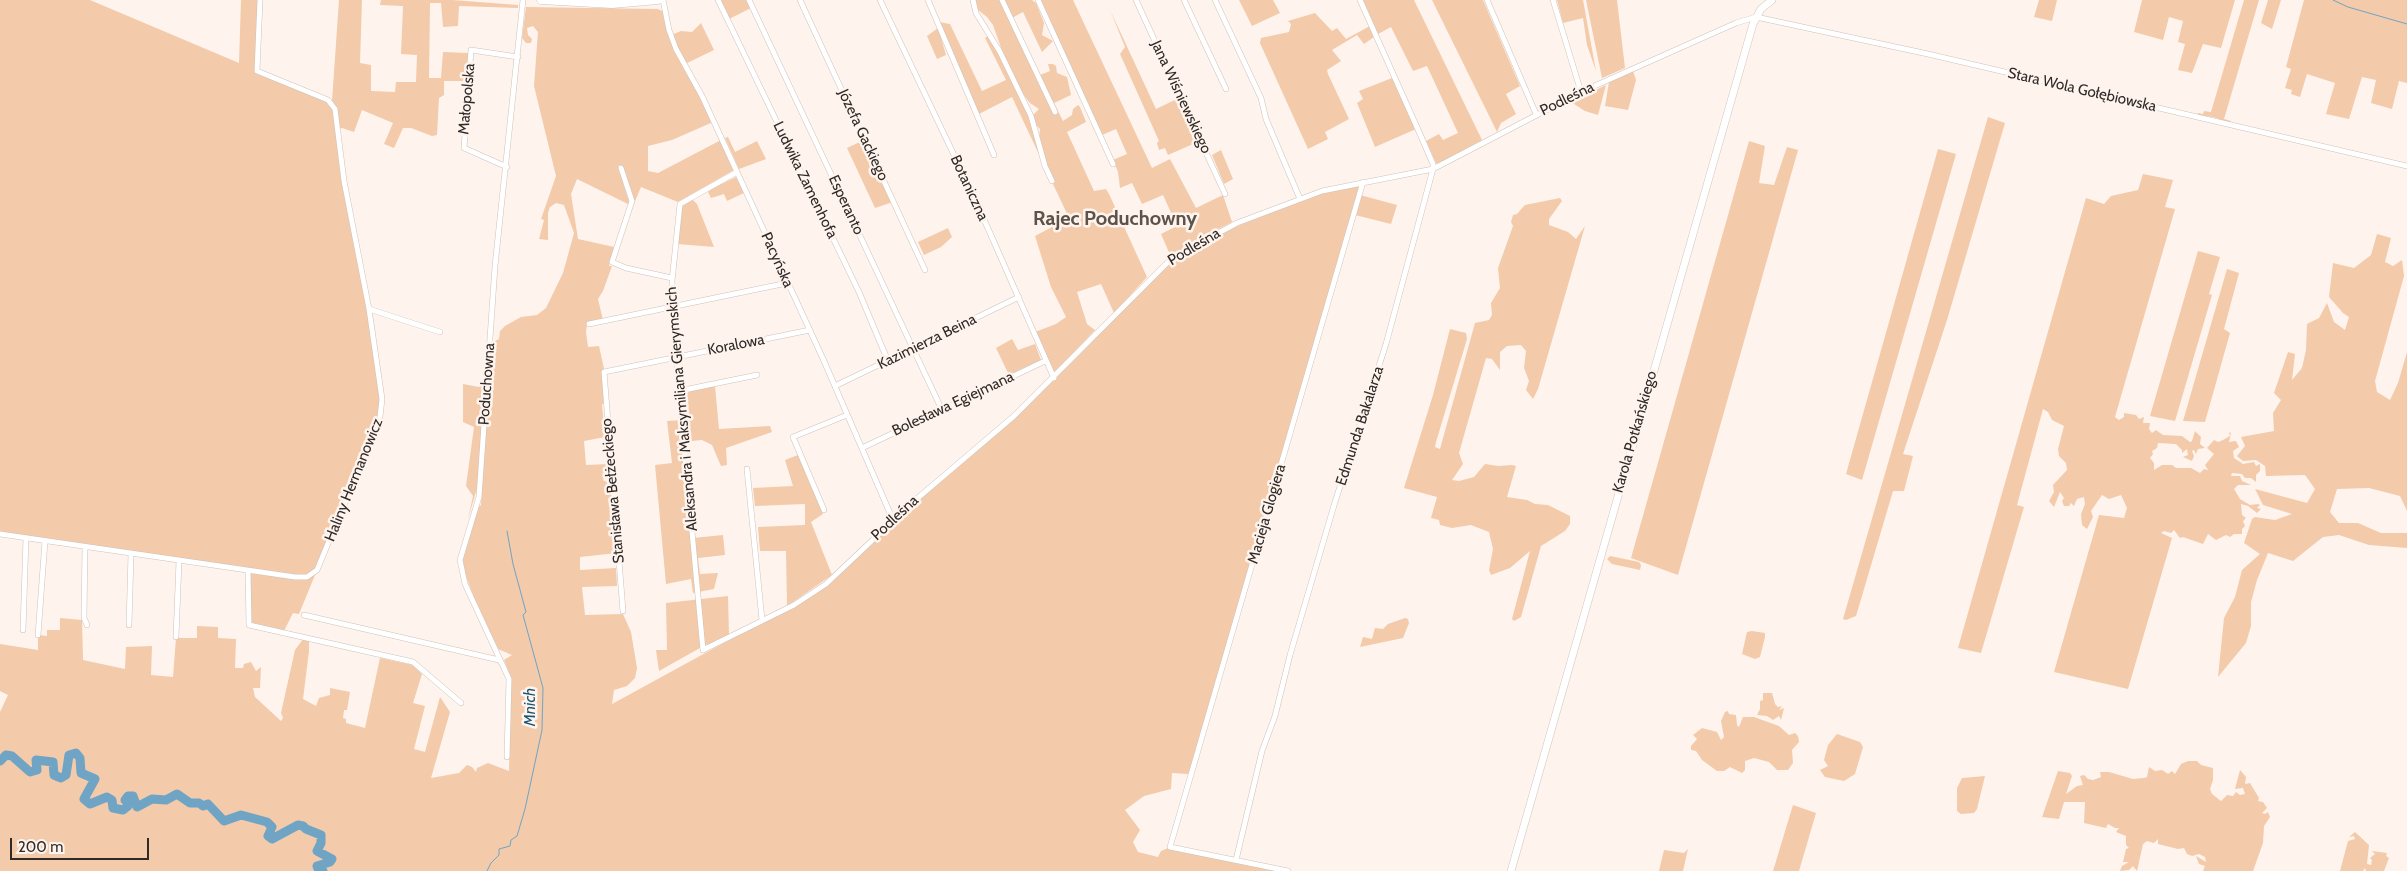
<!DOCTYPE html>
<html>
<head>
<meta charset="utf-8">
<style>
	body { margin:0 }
	#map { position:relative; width:2407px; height:871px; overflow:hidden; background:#fef4ed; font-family:Cabin,sans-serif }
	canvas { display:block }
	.scale { position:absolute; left:10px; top:838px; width:139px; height:22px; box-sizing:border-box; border:2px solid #2f2a27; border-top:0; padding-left:6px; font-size:15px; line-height:18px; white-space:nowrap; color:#2f2a27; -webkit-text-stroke:4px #fef4ed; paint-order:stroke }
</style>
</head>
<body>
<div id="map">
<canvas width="2407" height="871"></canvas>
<div class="scale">200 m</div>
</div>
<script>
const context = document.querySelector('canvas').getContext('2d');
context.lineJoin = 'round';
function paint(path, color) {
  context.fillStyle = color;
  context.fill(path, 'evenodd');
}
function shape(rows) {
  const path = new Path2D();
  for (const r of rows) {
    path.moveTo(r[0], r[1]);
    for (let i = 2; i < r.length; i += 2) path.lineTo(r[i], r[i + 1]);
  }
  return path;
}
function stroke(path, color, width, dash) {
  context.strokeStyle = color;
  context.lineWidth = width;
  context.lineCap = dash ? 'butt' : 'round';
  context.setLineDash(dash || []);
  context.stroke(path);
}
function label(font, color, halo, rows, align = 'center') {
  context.font = font + ' Cabin,sans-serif';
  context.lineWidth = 5;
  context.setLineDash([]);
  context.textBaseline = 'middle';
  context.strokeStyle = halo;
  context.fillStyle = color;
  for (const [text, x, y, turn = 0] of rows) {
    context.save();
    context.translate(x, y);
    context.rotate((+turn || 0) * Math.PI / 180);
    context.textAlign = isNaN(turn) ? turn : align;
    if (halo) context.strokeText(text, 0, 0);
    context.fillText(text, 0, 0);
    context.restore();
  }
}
paint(shape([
	[0,0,90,0,239,63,241,0,259,0,258,70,332,101,339,0,362,0,360,63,371,65,371,91,395,92,396,82,416,82,417,55,401,54,403,6,380,5,381,0,452,0,518,5,518,8,459,6,458,26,443,27,441,3,430,3,429,78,441,78,443,52,468,53,467,81,444,81,444,95,439,98,437,135,432,136,411,128,403,128,394,148,384,144,393,123,362,110,354,132,342,128,337,129,384,407,299,614,293,613,283,633,249,625,249,570,0,534],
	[721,0,747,0,751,8,729,19],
	[974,0,1032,0,1036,3,1044,23,1042,35,1053,41,1042,52,1023,12,1010,19,1040,75,1050,71,1048,64,1053,64,1056,66,1057,73,1067,77,1071,95,1054,103,1063,121,1072,115,1073,109,1078,105,1080,107,1086,122,1067,132,1094,191,1106,189,1110,196,1147,277,1114,313,1101,284,1077,292,1087,324,1095,330,1055,372,1051,370,1035,332,1056,324,1066,317,1051,287,1035,236,1069,218,1053,184,1054,180,1046,162,1039,138,1040,129,1035,124,1033,115,1039,109,1030,103,1022,93,1043,163,1012,97,979,114,953,58,939,22,950,24,982,91,1006,80,985,38,988,36,1004,56,993,25,987,17,978,10],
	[1039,0,1073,0,1152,168,1170,159,1196,208,1223,195,1232,222,1197,240,1171,257,1161,234,1177,226,1163,195,1142,204,1132,183,1120,188,1118,172,1113,160,1127,154,1116,129,1102,135],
	[1239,0,1273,0,1280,13,1252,26],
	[1363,0,1414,0,1482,140,1438,164,1436,163,1426,141,1439,134,1443,140,1458,133,1427,66,1413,71,1391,27,1378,34],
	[1432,0,1483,0,1520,86,1506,94,1516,114,1501,123,1497,132],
	[1557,0,1583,0,1596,71,1587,45,1583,18,1563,23],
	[1586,0,1617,0,1625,68,1602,78],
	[2039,0,2057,0,2052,21,2034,17],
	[2142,0,2235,0,2221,48,2203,44,2192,73,2178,70,2185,44,2178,42,2183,21,2169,17,2163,40,2134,32],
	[2244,0,2259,0,2224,119,2231,121,2230,123,2213,117,2197,115,2198,113,2203,114,2204,111,2211,112],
	[2268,0,2281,0,2272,29,2261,23],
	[2304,0,2407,0,2407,83,2399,81,2392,109,2371,103,2376,80,2362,77,2349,119,2326,114,2335,83,2307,74,2300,97,2291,94,2292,90,2285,88,2291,69,2286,67],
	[526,7,658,9,664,12,669,36,681,31,692,32,701,23,714,50,683,65,713,122,672,140,648,146,648,171,658,173,721,140,734,170,678,202,641,187,633,206,626,174,620,165,618,166,630,205,577,179,571,194,578,239,614,247,609,266,612,266,603,291,598,299,603,320,587,324,586,332,588,347,599,346,606,378,609,403,602,404,605,437,584,441,586,465,608,464,609,470,603,480,610,484,617,553,580,557,580,570,616,568,617,586,582,587,585,615,623,614,631,632,637,668,635,678,627,686,614,690,612,704,828,586,913,503,1016,417,1082,352,1149,281,1183,253,1230,229,1298,202,1325,192,1353,186,1359,187,1197,752,1188,774,1172,773,1171,789,1144,796,1125,810,1140,830,1133,842,1138,852,1158,857,1161,851,1168,848,1280,871,0,871,0,712,8,695,0,691,0,644,38,650,38,635,47,636,47,630,60,630,60,618,82,620,83,660,125,669,126,647,152,646,151,675,173,677,176,638,197,638,197,626,218,627,218,638,236,639,235,668,243,668,244,664,251,662,256,671,261,667,260,688,253,688,255,697,281,721,283,718,281,713,295,650,303,639,309,639,309,651,303,699,316,706,319,698,330,695,330,688,350,692,347,710,344,710,343,718,346,719,346,723,365,728,380,658,413,665,422,674,413,703,425,706,414,749,425,752,440,697,450,712,431,778,459,773,467,765,472,767,476,772,477,768,488,763,509,771,511,686,511,678,504,660,512,655,498,649,477,605,462,566,462,560,478,507,481,505,482,485,478,485,468,519,473,496,466,486,474,427,463,422,463,384,479,387,493,362,493,342,499,339,500,331,505,326,521,317,537,315,546,308,563,273,574,233,564,205,556,203,550,207,548,213,548,240,539,239,544,220,541,219,556,176,534,86,538,32,533,26,527,28,528,35,532,39,531,43,526,43,522,38],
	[1110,10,1156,109,1179,98,1200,141,1168,155,1165,148,1159,150,1157,143,1159,141,1120,54,1125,47],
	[1315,13,1332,31,1337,28,1346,39,1370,26,1374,37,1364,44,1357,35,1332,50,1341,61,1327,70,1328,74,1349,119,1325,132,1328,139,1308,149,1260,43,1261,38,1289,32,1291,24,1288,21],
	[938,28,946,55,937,59,927,36],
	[1633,71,1636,80,1628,110,1605,106,1609,82],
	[1392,78,1416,129,1375,147,1357,103,1363,99,1359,91],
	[1606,85,1598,115,1585,111,1571,102],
	[1988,117,2005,123,1947,320,1903,454,1913,456,1904,491,1893,491,1856,616,1846,620,1843,619],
	[728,137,735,152,757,141,766,159,739,169,725,138],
	[864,140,893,202,875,208,847,148],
	[1749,141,1765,146,1759,183,1774,185,1787,147,1798,150,1678,575,1631,558],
	[1938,149,1956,154,1862,480,1846,474],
	[1221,150,1233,179,1224,184,1212,155],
	[2143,174,2173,180,2165,207,2175,209,2115,417,2119,420,2124,417,2124,413,2136,415,2139,419,2144,417,2143,423,2150,423,2149,429,2152,433,2156,430,2163,435,2182,436,2190,442,2192,441,2195,431,2201,437,2200,444,2205,448,2198,449,2196,454,2194,450,2192,451,2194,456,2192,461,2183,457,2188,455,2187,449,2182,453,2182,450,2176,444,2158,443,2157,448,2152,451,2153,454,2150,458,2154,463,2154,470,2162,465,2172,465,2176,468,2191,468,2200,473,2204,469,2208,470,2205,465,2214,454,2207,448,2214,440,2218,442,2223,440,2230,436,2229,432,2231,433,2229,442,2236,441,2239,447,2233,451,2234,458,2243,464,2254,462,2256,466,2260,464,2260,471,2256,475,2256,482,2251,478,2245,478,2242,474,2232,473,2231,476,2240,476,2242,481,2251,485,2238,485,2234,489,2240,499,2250,505,2258,504,2260,505,2257,508,2261,509,2257,513,2248,506,2241,504,2242,515,2246,518,2243,521,2245,526,2242,529,2242,534,2234,534,2230,537,2226,535,2216,540,2208,534,2203,544,2183,537,2180,538,2174,530,2171,533,2164,531,2161,533,2172,538,2128,689,2054,672,2099,515,2124,518,2127,508,2121,495,2109,499,2102,495,2091,511,2093,517,2087,529,2082,525,2081,514,2085,504,2084,497,2077,499,2074,506,2071,503,2069,506,2064,506,2062,501,2064,498,2060,492,2054,507,2049,501,2054,492,2053,485,2067,470,2066,463,2059,456,2058,449,2064,426,2052,420,2048,412,2043,409,2017,505,2024,507,1981,653,1958,648,2086,198,2104,204,2111,196,2138,190],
	[736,177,744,193,727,201,724,194,711,198,708,192,711,189],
	[1360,195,1397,205,1391,224,1355,215],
	[1560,198,1562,201,1549,219,1549,225,1568,232,1576,239,1585,226,1538,389,1533,399,1526,390,1529,381,1524,368,1526,351,1521,345,1507,346,1500,352,1500,370,1492,359,1486,358,1459,453,1463,464,1452,480,1459,481,1474,477,1485,464,1498,466,1512,465,1516,466,1507,497,1527,500,1535,504,1548,505,1570,516,1570,524,1565,531,1541,546,1521,617,1514,621,1512,619,1530,551,1510,568,1491,575,1489,570,1493,549,1489,532,1471,525,1452,528,1440,525,1439,520,1431,518,1437,497,1404,488,1433,395,1450,329,1466,333,1467,339,1436,442,1435,447,1440,449,1475,323,1489,320,1492,315,1491,303,1500,288,1498,268,1513,226,1511,222,1513,215,1517,214,1525,205],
	[692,199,697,204,714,247,677,244,681,209,685,203],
	[948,228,952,237,941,247,924,255,918,242],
	[2377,234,2391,238,2385,262,2393,266,2402,260,2404,276,2375,381,2377,392,2390,400,2398,383,2407,352,2407,511,2400,496,2369,488,2337,489,2330,512,2339,523,2358,523,2381,533,2407,533,2407,548,2369,545,2339,535,2323,537,2293,561,2268,553,2257,580,2251,602,2251,626,2246,643,2218,677,2224,618,2235,597,2242,570,2260,554,2244,543,2252,519,2255,517,2275,520,2292,514,2263,505,2255,489,2307,503,2315,489,2305,475,2266,476,2265,466,2256,460,2243,461,2237,456,2245,446,2241,437,2274,431,2273,413,2281,400,2274,393,2288,352,2295,354,2292,380,2302,368,2306,350,2307,324,2319,318,2327,303,2334,322,2345,330,2349,317,2343,313,2329,297,2333,263,2354,268,2371,255],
	[2198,251,2220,257,2209,294,2212,295,2175,421,2150,416],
	[2227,269,2239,273,2224,329,2230,333,2205,422,2183,421],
	[1012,339,1018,350,1035,344,1041,360,1009,375,996,348],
	[715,386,719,429,770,426,772,432,726,448,727,465,721,466,712,445,702,440,682,442,693,538,723,535,725,555,698,558,700,574,718,573,714,589,693,593,691,579,666,584,655,465,672,463,667,421,684,420,682,393],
	[798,455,823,514,811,522,832,575,787,606,786,551,760,551,758,527,805,525,805,504,755,506,753,488,793,486,785,460],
	[1610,556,1639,562,1641,565,1640,570,1612,564,1607,559],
	[728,596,729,635,707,646,707,644,659,671,656,650,667,650,666,603],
	[1405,618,1408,619,1409,623,1403,638,1360,647,1363,637,1372,639,1375,628,1383,629,1388,624],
	[1752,631,1765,633,1765,637,1760,657,1755,659,1742,654,1747,632],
	[1763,693,1772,693,1775,704,1778,707,1782,706,1779,710,1784,708,1781,720,1779,716,1773,720,1767,716,1757,715,1760,709,1760,701,1763,700],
	[1728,711,1729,714,1736,715,1737,725,1739,727,1743,717,1754,717,1779,726,1789,735,1795,733,1798,736,1799,742,1792,750,1793,763,1788,770,1777,770,1769,762,1754,758,1745,761,1745,770,1742,773,1730,767,1724,771,1717,771,1702,760,1696,751,1691,750,1691,746,1697,739,1693,735,1702,728,1717,732,1721,740,1724,737,1721,721,1725,712],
	[1837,734,1860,742,1863,747,1855,774,1844,781,1825,777,1820,770,1828,766,1824,760,1828,745],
	[2188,761,2197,761,2201,765,2213,768,2213,780,2210,789,2212,794,2221,801,2227,795,2233,796,2236,792,2240,795,2245,794,2243,788,2235,789,2240,770,2246,777,2245,784,2250,783,2259,798,2258,801,2263,802,2267,808,2262,813,2265,814,2268,812,2270,817,2264,826,2263,843,2253,871,2203,871,2205,866,2199,864,2196,856,2206,862,2205,857,2199,854,2192,856,2187,854,2184,848,2178,849,2158,844,2158,839,2154,843,2147,841,2143,844,2137,871,2133,866,2129,870,2120,871,2122,866,2129,862,2123,862,2126,849,2129,848,2126,845,2126,836,2116,832,2119,828,2115,828,2108,824,2106,828,2084,823,2085,802,2064,802,2059,819,2042,817,2058,771,2070,773,2072,776,2066,794,2077,786,2083,785,2080,776,2084,775,2088,779,2093,780,2101,777,2100,772,2109,772,2133,779,2144,778,2147,777,2149,767,2155,771,2162,770,2168,774,2172,771,2175,774,2181,764],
	[1985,776,1977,809,1974,813,1961,814,1957,811,1957,788,1962,778],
	[1793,805,1816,813,1799,871,1773,871],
	[2355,832,2369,845,2367,864,2371,865,2372,860,2370,858,2375,854,2372,851,2387,853,2386,856,2389,858,2384,871,2366,871,2365,868,2363,871,2340,871,2348,841,2355,839,2354,836,2349,837],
	[1688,849,1683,871,1659,871,1664,850,1684,853]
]), '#f3caaa');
stroke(shape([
	[2333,0,2348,7,2407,24],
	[487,871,491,863,499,855,499,849,510,846,511,840,517,836,525,809,542,730,543,688,523,615,526,612,513,564,507,531]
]), '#70a4c4', 1);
stroke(shape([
	[0,761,6,755,12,756,30,772,37,770,36,760,53,762,54,775,61,778,66,775,69,755,76,753,80,758,81,773,95,779,84,799,90,804,107,797,112,800,113,808,123,810,128,806,128,802,125,800,128,796,133,796,137,807,152,799,166,800,177,794,190,803,199,803,203,806,208,804,224,821,241,815,267,822,272,827,268,836,272,839,298,825,303,826,306,829,321,835,321,843,317,851,332,859,330,862,317,866,319,871,323,871]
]), '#70a4c4', 9);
const minor = shape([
	[663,0,669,30,676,49,702,96,824,361,893,520],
	[718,0,859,292,888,361],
	[749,0,942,410],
	[800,0,925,270],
	[880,0,975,199,1054,378],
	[928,0,994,155],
	[973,0,976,13,1000,52,1031,116,1045,166,1052,181],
	[1002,0,1055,112],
	[1038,0,1113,164],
	[1136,0,1225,194],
	[1184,0,1226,89],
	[1215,0,1261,98,1266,119,1300,199],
	[1487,0,1536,114],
	[1553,0,1581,92],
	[507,167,464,148,471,50,518,57],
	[621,168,632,201,612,262,626,268,672,278],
	[737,172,680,204,672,281,679,391,703,650,794,605,826,584,913,502,1014,416,1172,258,1237,223,1322,191,1433,169,1581,92,1736,23,1756,17,1928,54,2407,166],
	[369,309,440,332],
	[589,324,787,283],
	[835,386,1019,297],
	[679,391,757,375],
	[862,448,1045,361],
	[747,469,762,620],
	[824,510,793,437,847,415],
	[0,534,295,577,307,577,317,570,376,428,380,417,382,399,369,309,344,181,335,109,328,100,257,71,260,0],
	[85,547,84,618,87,625],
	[248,571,249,625,413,662,461,703],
	[623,611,604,372,810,330],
	[304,615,499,660],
	[129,625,131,554],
	[23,630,26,538],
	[38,635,45,541],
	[176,637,179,561],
	[507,757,509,679,465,584,460,560,479,497,495,266,523,0],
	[1236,860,1262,751,1275,716,1290,655,1335,502,1386,344,1433,169,1433,164,1420,134,1360,0],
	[1288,871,1170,847,1363,182]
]);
const tertiary = shape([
	[1511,871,1753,24,1761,9,1772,0]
]);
const secondary = shape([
	[541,0,612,4,658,0]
]);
stroke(minor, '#cec2ba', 6);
stroke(tertiary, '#cec2ba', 8);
stroke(secondary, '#cec2ba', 9);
stroke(minor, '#fff', 5);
stroke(tertiary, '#fff', 7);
stroke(secondary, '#fff', 8);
label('15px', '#2f2a27', '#fef4ed', [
	["Stara Wola Gołębiowska",2082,90,13],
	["Jana Wiśniewskiego",1181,97,65],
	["Małopolska",467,99,-85],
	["Podleśna",1567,99,-26],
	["Józefa Gackiego",863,135,65],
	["Ludwika Zamenhofa",805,180,64],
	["Botaniczna",969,188,65],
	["Esperanto",846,205,65],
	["Podleśna",1194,247,-31],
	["Pacyńska",777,260,66],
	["Kazimierza Beina",927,342,-26],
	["Koralowa",736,345,-11],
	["Poduchowna",487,384,-86],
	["Bolesława Egiejmana",953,404,-25],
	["Aleksandra i Maksymiliana Gierymskich",682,409,-95],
	["Edmunda Bakalarza",1360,426,-72],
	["Karola Potkańskiego",1635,432,-74],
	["Haliny Hermanowicz",354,480,-68],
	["Stanisława Bełżeckiego",613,491,-95],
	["Macieja Glogiera",1267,514,-74],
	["Podleśna",895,518,-43]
]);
label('italic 16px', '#175676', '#fef4ed', [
	["Mnich",530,707,-90]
]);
label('bold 20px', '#5c534b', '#fef4ed', [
	["Rajec Poduchowny",1115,219]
]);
</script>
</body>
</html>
